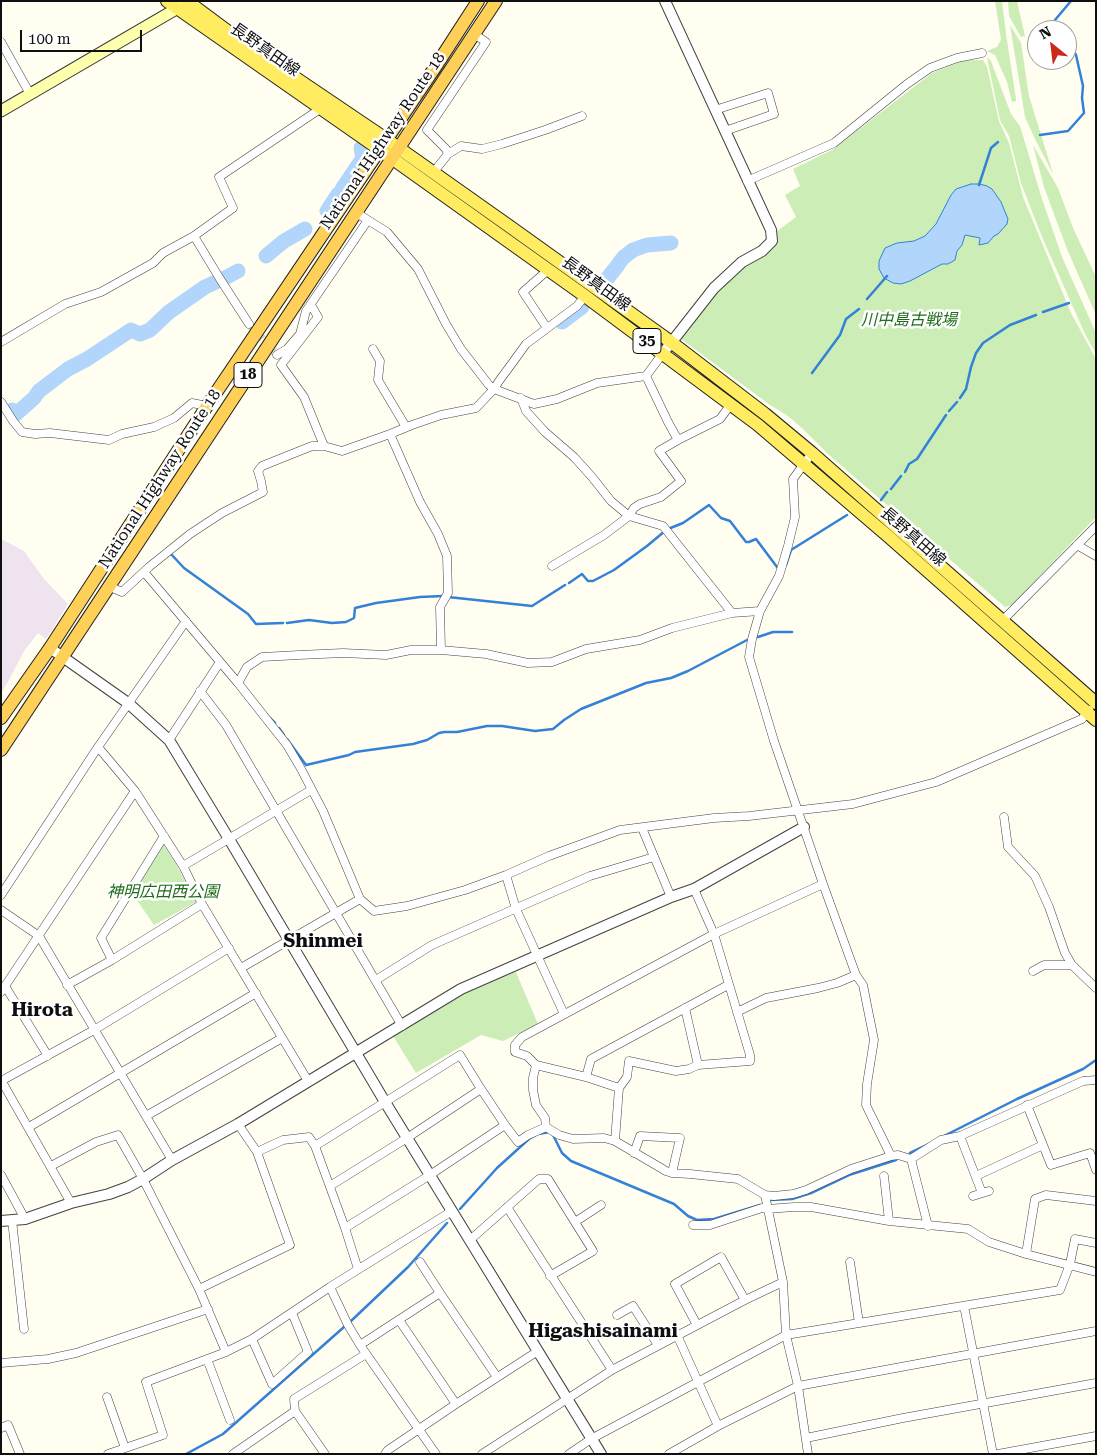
<!DOCTYPE html>
<html>
<head>
<meta charset="utf-8">
<style>
	body { margin:0 }
	#map { position:relative; width:1097px; height:1455px; overflow:hidden; background:#fffef1; font-family:"Roboto Serif",serif }
	canvas { display:block }
	.frame { position:absolute; inset:0; border:2px solid #0f0f0f; pointer-events:none }
	.north { position:absolute; left:1027px; top:20px; width:50px; height:50px; box-sizing:border-box; background:#fff; border:1px solid #9f9f9f; border-radius:50%; rotate:331deg; font-size:14px; font-weight:700; line-height:20px; text-align:center; color:#0f0f0f }
	.north::after { content:''; display:block; margin:auto; width:18px; height:22px; background:#cb291c; clip-path:polygon(50% 0,100% 100%,50% 72%,0 100%) }
	.scale { position:absolute; left:20px; top:30px; width:122px; height:22px; box-sizing:border-box; border:2px solid #0f0f0f; border-top:0; padding-left:6px; font-size:15px; line-height:18px; white-space:nowrap; color:#0f0f0f; -webkit-text-stroke:4px #fff; paint-order:stroke }
</style>
</head>
<body>
<div id="map">
<canvas width="1097" height="1455"></canvas>
<div class="frame"></div>
<div class="north">N</div>
<div class="scale">100 m</div>
</div>
<script>
const context = document.querySelector('canvas').getContext('2d');
context.lineJoin = 'round';
function paint(path, color) {
  context.fillStyle = color;
  context.fill(path, 'evenodd');
}
function shape(rows) {
  const path = new Path2D();
  for (const r of rows) {
    path.moveTo(r[0], r[1]);
    for (let i = 2; i < r.length; i += 2) path.lineTo(r[i], r[i + 1]);
  }
  return path;
}
function stroke(path, color, width, dash) {
  context.strokeStyle = color;
  context.lineWidth = width;
  context.lineCap = dash ? 'butt' : 'round';
  context.setLineDash(dash || []);
  context.stroke(path);
}
function label(font, color, halo, rows, align = 'center') {
  context.font = font + ' "Roboto Serif","Noto Sans JP",serif';
  context.lineWidth = 5;
  context.setLineDash([]);
  context.textBaseline = 'middle';
  context.strokeStyle = halo;
  context.fillStyle = color;
  for (const [text, x, y, turn = 0] of rows) {
    context.save();
    context.translate(x, y);
    context.rotate((+turn || 0) * Math.PI / 180);
    context.textAlign = isNaN(turn) ? turn : align;
    if (halo) context.strokeText(text, 0, 0);
    context.fillText(text, 0, 0);
    context.restore();
  }
}
paint(shape([
	[1,539,24,551,44,579,68,604,46,639,38,633,24,651,8,682,1,693]
]), '#eee3ee');
paint(shape([
	[995,1,1002,1,1006,34,1016,99,1016,101,1012,102,1007,82,995,55,987,51,997,47,1001,40],
	[1008,1,1017,1,1025,36,1021,37,1009,16],
	[1010,25,1021,43,1029,96,1051,167,1053,174,1035,139,1025,117],
	[987,57,991,61,1011,114,1020,126,1042,199,1062,257,1096,333,1096,354,1085,334,1042,237,1021,183,1009,136,1000,120],
	[964,60,983,60,987,67,999,121,1009,143,1023,197,1071,313,1096,359,1096,517,1012,605,1005,607,829,455,804,430,788,416,770,405,681,339,720,286,738,271,756,261,774,248,776,232,796,217,785,195,800,186,793,169,832,150,932,73],
	[1033,145,1058,188,1073,228,1096,277,1096,315,1067,249,1044,187],
	[163,844,177,866,196,902,154,925,132,893],
	[515,970,538,1024,503,1041,481,1035,416,1073,393,1036,468,989]
]), '#cdedb7');
const water = shape([
	[971,184,980,184,987,186,992,189,1001,202,1008,219,1007,224,998,234,994,236,988,243,979,245,980,238,965,235,962,245,957,251,955,260,948,264,942,264,910,281,901,284,893,283,884,278,879,269,879,261,885,248,897,243,914,241,925,236,936,224,951,195,956,189,971,184]
]);
paint(water, '#b2d6fb');
stroke(water, '#3381d8', 1);
stroke(shape([
	[1057,30,1053,25,1055,20,1071,1],
	[1040,135,1068,131,1084,113,1082,98,1083,86,1076,55,1067,39],
	[979,185,991,148,998,142],
	[867,299,887,276],
	[1043,312,1069,303],
	[812,373,840,335,846,319,859,309],
	[960,398,966,389,971,367,976,353,983,343,1010,325,1036,315],
	[949,411,957,402],
	[905,472,909,464,917,459,946,415],
	[891,489,901,476],
	[881,500,887,492],
	[668,529,683,523,709,505,721,518,730,521,746,542,749,542,756,539,777,567],
	[169,555,171,554,184,568,248,614,256,624,283,623],
	[786,565,791,550,847,515],
	[569,583,582,574,588,581,593,581,614,570,647,546,665,531],
	[448,597,532,606,565,585],
	[287,623,309,620,332,623,346,622,354,618,355,608,376,603,420,597,443,596],
	[758,637,773,632,792,632],
	[269,717,275,723],
	[279,728,284,735],
	[287,739,306,765,349,755,355,752,413,744,427,740,439,733,444,732,457,732,487,726,502,726,535,731,553,729,564,720,581,709,646,683,671,678,688,671,747,640],
	[942,1137,1017,1099,1083,1069,1096,1060],
	[910,1153,929,1144],
	[770,1200,792,1199,811,1193,849,1175,896,1160],
	[460,1209,497,1168,529,1139,538,1134,550,1132,553,1135,562,1153,571,1161,674,1204,688,1216,697,1220,714,1219,760,1205],
	[351,1321,408,1267,447,1223],
	[186,1454,223,1434,344,1327]
]), '#3381d8', 2.5);
stroke(shape([
	[342,189,363,158,361,148],
	[327,211,338,194],
	[286,240,305,229],
	[647,245,671,243],
	[266,256,284,241],
	[619,263,624,257,633,250,644,246],
	[223,279,238,271],
	[606,280,618,265],
	[562,322,582,307],
	[12,410,16,414,34,398,39,391,68,369,87,359,131,330,140,334,150,330,169,312,205,287,216,282]
]), '#b2d6fb', 15);
stroke(shape([
	[249,324,277,355]
]), '#dbdacf', 8, [8, 4]);
const minor = shape([
	[1,42,30,94],
	[715,110,768,93,774,114,725,131],
	[448,154,461,146,482,149,502,144,545,130,582,116],
	[433,173,448,154,446,149,427,130,486,42,474,34],
	[747,181,834,143,907,84,930,68,957,58,982,53],
	[355,212,387,232,418,269,446,324,461,349,489,385,494,389,534,404,557,399,597,383,646,376,663,353],
	[194,236,220,279,249,324],
	[311,305,318,317,281,365,304,397,324,446],
	[547,328,523,292,548,270],
	[1,342,65,304,101,292,153,263,163,253,194,236,233,208,219,177,320,109],
	[373,349,380,361,378,380,406,427],
	[277,355,287,349,300,334,306,311,368,220],
	[646,376,668,422,678,440],
	[521,398,526,411,545,432,574,457,592,477,611,501,629,516,663,526,732,613],
	[1,402,13,421,22,432,35,434,50,433,109,440,122,434,154,427,174,418,192,403,207,406],
	[390,434,420,502,438,534,447,556,448,593,440,607,441,650],
	[1077,545,1096,556],
	[552,566,604,535,629,516,634,508,640,504,661,497,681,481,659,451,678,440,720,419,731,404],
	[144,572,238,683,287,745,300,767,323,811,360,899,374,911,407,906,465,890,506,875,549,856,620,830,714,818,749,816,853,804,936,782,1082,719,1089,710],
	[108,586,122,592,149,567,190,534,222,513,263,492,261,481,258,471,262,466,312,446,324,446,342,451,390,434,412,425,441,415,476,408,494,389,499,381,513,362,526,344,577,306,585,296],
	[1002,621,1096,526],
	[238,683,247,667,262,657,299,655,343,653,386,655,411,650,441,650,486,654,528,663,552,662,586,649,640,640,672,628,732,613,760,611],
	[200,691,226,725,402,1026],
	[169,740,220,662],
	[98,747,135,791,183,866,202,904,308,1081],
	[1004,817,1008,847,1035,876,1049,907,1065,953,1072,965,1096,988],
	[642,828,671,897],
	[183,866,311,790],
	[506,875,516,909,564,1014],
	[1,895,98,747,186,621],
	[1,910,39,936,172,1160],
	[112,960,101,938,164,836],
	[241,968,360,899],
	[1033,971,1044,965,1072,965],
	[856,975,863,985,874,1040,867,1084,866,1105,891,1156],
	[376,980,432,945,590,876,654,857],
	[67,985,112,960,202,904],
	[5,986,48,1056],
	[1,992,135,791],
	[685,1008,698,1065,750,1061,750,1055,714,934,694,889],
	[737,1012,766,998,818,988,837,983,856,975,823,884,774,741,749,657,752,639,760,611,779,576,788,546,795,517,793,479,812,453],
	[536,1065,586,1077,619,1088,627,1077,629,1061,676,1071,689,1069,698,1065],
	[586,1077,591,1059,728,985],
	[1,1080,71,1203],
	[1,1081,94,1030,229,948],
	[1027,1105,1051,1165,1090,1153,1096,1170],
	[146,1116,282,1038],
	[29,1127,256,993],
	[960,1136,982,1193],
	[615,1141,619,1088],
	[315,1146,460,1055,481,1089,505,1125,518,1142,528,1135,546,1127],
	[257,1152,283,1140,309,1137,315,1146,345,1228,430,1175,505,1125],
	[634,1153,640,1136,680,1138,672,1173],
	[911,1159,928,1226],
	[51,1166,96,1142,118,1135,143,1179,199,1289,226,1352],
	[1,1175,25,1219],
	[884,1176,889,1221],
	[976,1176,1043,1145],
	[330,1186,407,1138,481,1089],
	[765,1195,738,1179,690,1174,672,1173,666,1171,615,1141,604,1138,573,1139,559,1135,546,1127,545,1118,536,1105,533,1090,533,1078,536,1065,527,1056,515,1052,515,1045,522,1037,714,934,823,884],
	[973,1196,989,1191],
	[507,1207,612,1370],
	[12,1220,24,1329],
	[575,1222,601,1205],
	[693,1225,710,1225,762,1208,767,1209,794,1207,811,1207,889,1221,968,1229,989,1242,1026,1254,1096,1272],
	[345,1228,358,1269],
	[470,1240,539,1179,548,1179,593,1251,550,1276],
	[1026,1254,1035,1199,1046,1195,1096,1201],
	[420,1262,440,1293,497,1377],
	[850,1262,859,1323],
	[330,1287,348,1325,360,1345,436,1454],
	[199,1289,290,1245,257,1152,238,1124],
	[964,1306,993,1454],
	[617,1315,633,1306,658,1345],
	[399,1320,456,1404],
	[697,1325,675,1284,721,1257,745,1300],
	[677,1335,718,1426],
	[252,1339,272,1384,308,1352,292,1313],
	[360,1345,440,1293],
	[207,1359,230,1420],
	[1,1363,48,1359,76,1353,208,1309],
	[107,1397,125,1448],
	[1,1428,8,1425,20,1454],
	[806,1438,903,1418,1096,1383],
	[108,1454,163,1435,146,1382,226,1352,252,1339,330,1287,452,1211],
	[233,1454,295,1411],
	[325,1454,295,1411,294,1399,366,1354],
	[385,1454,388,1450,456,1404,538,1351],
	[482,1454,612,1370,745,1300,783,1282],
	[569,1454,591,1439,786,1335,1060,1290,1070,1264,1075,1239,1096,1243],
	[669,1454,718,1426,798,1386,1096,1331],
	[808,1454,798,1386,786,1335,783,1282,765,1195,774,1196,793,1194,806,1190,851,1169,891,1156,898,1155,911,1159,941,1140,960,1136,1083,1081,1096,1080],
	[998,1454,1096,1436]
]);
const tertiary = shape([
	[665,1,771,230,772,241,762,251,742,262,714,288,667,348],
	[50,648,128,703,169,740,229,839,385,1102,601,1454],
	[1,1221,25,1219,71,1203,109,1194,128,1187,143,1179,172,1160,238,1124,461,989,671,897,694,889,804,827]
]);
const secondary = shape([
	[1,111,183,5]
]);
const primary = shape([
	[167,1,379,149,585,296,758,425,889,537,1096,720],
	[187,1,241,41,386,139,509,226,671,342,765,414,812,453,1096,703]
]);
const trunk = shape([
	[1,718,50,648,207,406,434,69,478,1],
	[1,750,496,1]
]);
stroke(minor, '#424242', 9);
stroke(tertiary, '#424242', 12);
stroke(secondary, '#313131', 13);
stroke(primary, '#202020', 14);
stroke(trunk, '#202020', 14);
stroke(minor, '#fff', 8);
stroke(tertiary, '#fff', 10);
stroke(secondary, '#feffac', 11);
stroke(primary, '#ffec61', 12);
stroke(trunk, '#ffd058', 12);
for (const [x, y, w] of [
	[647,341,28],
	[248,375,28]
]) {
  const box = new Path2D();
  box.roundRect(x - w / 2, y - 12.5, w, 25, 4);
  context.fillStyle = '#fff';
  context.fill(box);
  stroke(box, '#0f0f0f', 1);
}
label('bold 15px', '#0f0f0f', null, [
	["35",647,341],
	["18",248,375]
]);
label('16px', '#0f0f0f', '#fff', [
	["長野真田線",265,50,35],
	["National Highway Route 18",383,141,-56],
	["長野真田線",596,284,36],
	["National Highway Route 18",160,479,-57],
	["長野真田線",913,537,41]
]);
label('italic 16px', '#206d1a', '#fff', [
	["川中島古戦場",909,320],
	["神明広田西公園",163,892]
]);
label('bold 19px', '#0f0f0f', '#fff', [
	["Shinmei",323,941],
	["Hirota",42,1010],
	["Higashisainami",603,1331]
]);
</script>
</body>
</html>
